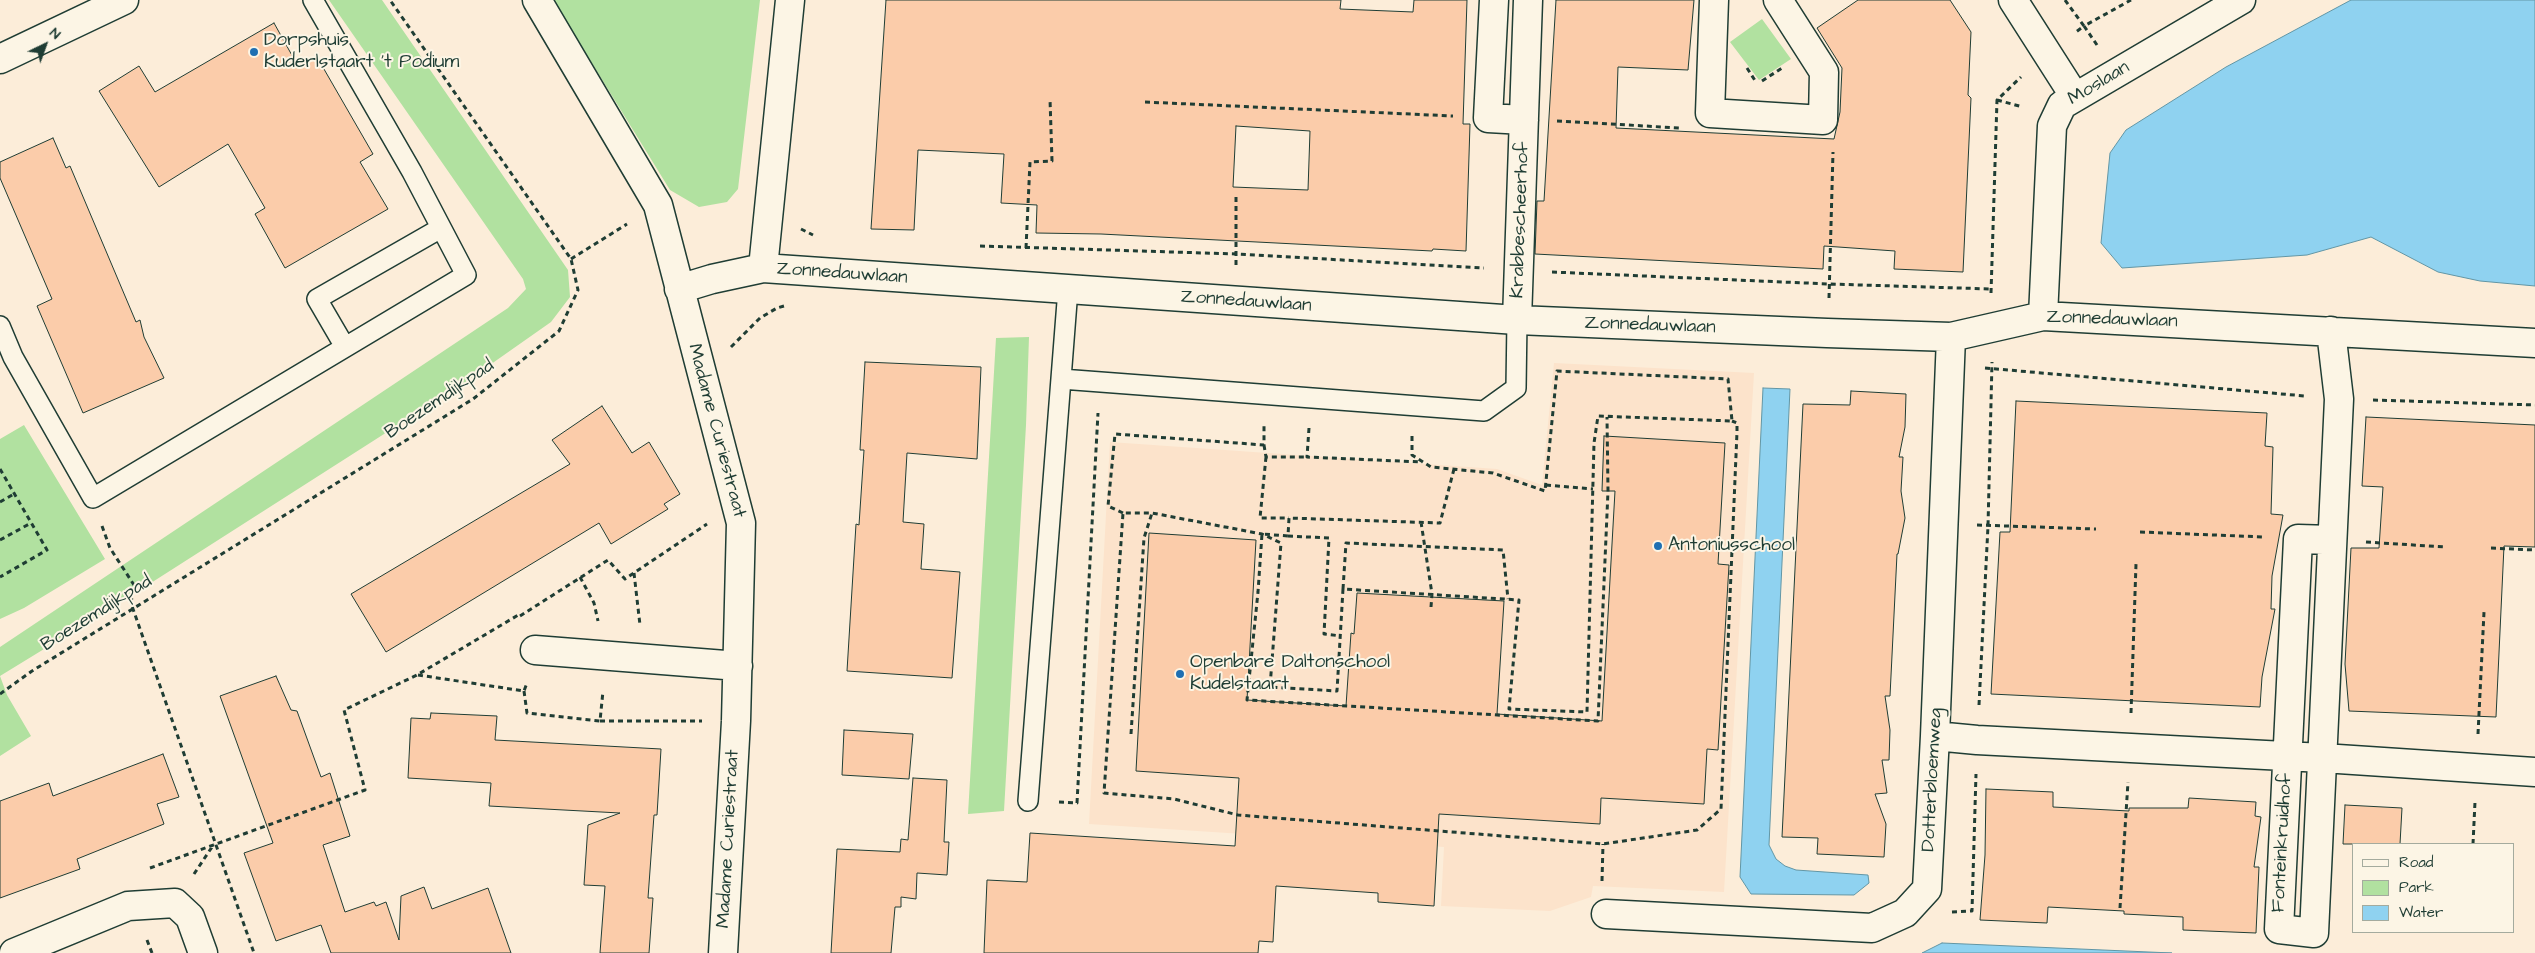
<!DOCTYPE html>
<html>
<head>
<meta charset="utf-8">
<style>
	body { margin:0 }
	#map { position:relative; width:2535px; height:953px; overflow:hidden; background:#fcedd9; font-family:"Architects Daughter",sans-serif }
	canvas { display:block }
	.legend { position:absolute; left:2352px; top:843px; width:162px; height:90px; box-sizing:border-box; background:#fcf5e5; border:1px solid #a4ab9e; margin:0; padding:6px 9px; list-style:none; font-size:15px; color:#1f3d34 }
	.legend li { display:flex; align-items:center; gap:10px; height:25px }
	.legend b { width:25px; border:1px solid #a4ab9e }
	.north { position:absolute; left:20px; top:20px; width:50px; height:50px; -webkit-text-stroke:4px #fcf5e5; paint-order:stroke; rotate:42deg; font-size:14px; font-weight:700; line-height:20px; text-align:center; color:#1f3d34 }
	.north::after { content:''; display:block; margin:auto; width:18px; height:22px; background:#1f3d34; clip-path:polygon(50% 0,100% 100%,50% 72%,0 100%) }
</style>
</head>
<body>
<div id="map">
<canvas width="2535" height="953"></canvas>
<ul class="legend">
<li><b style="height:6px;background:#fcf5e5"></b>Road</li>
<li><b style="height:14px;background:#b1e1a0"></b>Park</li>
<li><b style="height:14px;background:#8fd2f0"></b>Water</li>
</ul>
<div class="north">N</div>
</div>
<script>
const context = document.querySelector('canvas').getContext('2d');
context.lineJoin = 'round';
function paint(path, color) {
  context.fillStyle = color;
  context.fill(path, 'evenodd');
}
function shape(rows) {
  const path = new Path2D();
  for (const r of rows) {
    path.moveTo(r[0], r[1]);
    for (let i = 2; i < r.length; i += 2) path.lineTo(r[i], r[i + 1]);
  }
  return path;
}
function stroke(path, color, width, dash) {
  context.strokeStyle = color;
  context.lineWidth = width;
  context.lineCap = dash ? 'butt' : 'round';
  context.setLineDash(dash || []);
  context.stroke(path);
}
function label(font, color, halo, rows, align = 'center') {
  context.font = font + ' "Architects Daughter",sans-serif';
  context.lineWidth = 4;
  context.setLineDash([]);
  context.textBaseline = 'middle';
  context.strokeStyle = halo;
  context.fillStyle = color;
  for (const [text, x, y, turn = 0] of rows) {
    context.save();
    context.translate(x, y);
    context.rotate((+turn || 0) * Math.PI / 180);
    context.textAlign = isNaN(turn) ? turn : align;
    if (halo) context.strokeText(text, 0, 0);
    context.fillText(text, 0, 0);
    context.restore();
  }
}
paint(shape([
	[1554,363,1754,373,1724,892,1593,886,1591,897,1550,911,1441,906,1444,847,1089,824,1110,442,1497,469,1542,485]
]), '#fce3cb');
paint(shape([
	[329,0,382,0,568,270,570,297,551,322,467,381,129,597,0,676,7,695,31,736,0,756,0,647,508,308,526,289,523,279],
	[553,0,760,0,738,189,727,202,699,207,670,190],
	[1762,19,1791,59,1759,80,1730,42],
	[1029,337,1026,425,1004,811,968,814,996,338],
	[24,425,105,559,24,608,0,619,0,439]
]), '#b1e1a0');
const water = shape([
	[2351,0,2535,0,2535,286,2480,281,2438,272,2371,237,2307,255,2122,268,2101,243,2110,153,2126,130,2226,67,2351,0],
	[1763,388,1790,389,1769,845,1776,859,1785,866,1796,870,1868,875,1869,883,1854,895,1751,894,1740,877,1763,388],
	[1942,943,2172,953,1922,953,1942,943]
]);
paint(water, '#8fd2f0');
stroke(water, '#6296a5', 1);
const building = shape([
	[886,0,1341,0,1340,9,1413,12,1414,0,1467,0,1463,124,1470,124,1466,251,1433,249,1432,251,1101,234,1036,233,1037,205,1001,203,1004,154,918,150,914,230,871,229,886,0],
	[1236,126,1310,131,1308,190,1233,187,1236,126],
	[1556,0,1694,0,1688,70,1618,67,1616,128,1834,139,1840,112,1842,68,1817,28,1858,0,1950,0,1971,32,1968,95,1971,98,1963,272,1894,269,1895,251,1824,246,1823,269,1535,254,1537,201,1544,201,1556,0],
	[274,23,299,68,317,57,373,154,360,162,388,209,285,268,255,214,265,208,228,144,159,187,99,91,139,66,155,92,274,23],
	[53,138,66,168,70,166,136,322,140,320,144,337,164,378,83,413,37,306,52,299,0,178,0,162,53,138],
	[865,362,981,367,977,459,907,453,903,522,924,524,921,569,960,572,952,678,847,671,856,524,859,525,864,450,860,450,865,362],
	[1851,391,1906,394,1905,427,1899,457,1903,457,1901,491,1905,518,1898,554,1897,554,1890,696,1885,696,1890,730,1889,760,1882,760,1887,793,1875,794,1886,824,1884,857,1817,854,1818,838,1782,837,1803,404,1850,405,1851,391],
	[2016,401,2267,413,2265,446,2273,447,2271,514,2283,515,2272,576,2271,609,2275,609,2262,677,2260,707,1991,694,2000,532,2010,532,2016,401],
	[602,406,632,453,649,442,680,494,664,504,668,509,611,544,599,523,386,652,351,594,570,464,552,440,602,406],
	[2366,417,2535,425,2535,547,2504,546,2496,717,2349,711,2345,664,2351,548,2379,548,2383,487,2362,486,2366,417],
	[1604,436,1725,443,1718,564,1729,565,1718,750,1707,749,1704,804,1601,798,1600,824,1439,814,1434,906,1378,902,1378,893,1276,886,1273,942,1259,941,1258,953,984,953,987,880,1027,882,1030,833,1235,846,1239,778,1136,771,1149,533,1256,540,1247,700,1346,706,1351,633,1354,634,1357,593,1504,601,1497,714,1602,721,1615,491,1602,491,1604,436],
	[276,676,291,710,297,711,321,777,330,773,350,836,323,845,345,912,374,902,376,906,386,902,399,940,401,896,424,887,432,909,488,888,511,953,331,953,321,925,276,941,244,853,273,843,220,696,276,676],
	[431,713,497,716,495,740,661,749,657,815,654,815,648,898,653,898,649,953,600,953,605,886,584,885,588,825,620,813,489,806,491,783,408,778,411,718,430,719,431,713],
	[844,730,913,734,909,779,842,775,844,730],
	[163,754,179,797,157,804,164,824,77,859,80,869,0,898,0,801,49,783,53,796,163,754],
	[913,778,947,780,944,842,949,842,947,875,917,873,916,899,901,897,901,907,895,907,891,953,831,953,837,849,900,852,901,839,908,840,913,778],
	[1986,789,2053,792,2053,807,2129,811,2129,808,2188,808,2189,798,2256,802,2255,816,2261,817,2254,867,2259,867,2256,933,2183,930,2183,917,2124,914,2124,911,2048,907,2047,923,1980,920,1985,855,1986,789],
	[2345,805,2402,808,2400,844,2343,844,2345,805]
]);
paint(building, '#fbccaa');
stroke(building, '#1f3d34', 1);
const service = shape([
	[0,326,13,357,93,498,466,275,412,172,313,0],
	[345,347,317,299,441,228],
	[1061,379,1484,411,1516,388,1517,320],
	[1028,801,1068,289]
]);
const minor = shape([
	[537,0,658,205,741,523,736,721,723,953],
	[1494,0,1488,118,1524,120],
	[1714,0,1710,113,1823,120,1824,72,1778,0],
	[2013,0,2075,97],
	[763,268,1517,320,1827,333,1951,337,2043,316,2535,343],
	[679,289,712,279,763,268,790,0],
	[2043,316,2052,126,2062,105,2241,0],
	[1517,320,1528,0],
	[2331,331,2339,399,2314,933,2279,929,2298,539,2332,540],
	[535,650,738,666],
	[1935,736,1977,740,2323,758,2535,772],
	[1606,914,1872,928,1905,913,1927,889,1935,736,1951,337],
	[14,953,128,906,175,903,190,917,203,953]
]);
const tertiary = shape([
	[0,59,124,0]
]);
stroke(service, '#1f3d34', 22);
stroke(minor, '#1f3d34', 31);
stroke(tertiary, '#1f3d34', 31);
stroke(shape([
	[2065,0,2084,26,2076,32],
	[2097,45,2084,26,2131,0],
	[1747,68,1756,82],
	[1762,81,1782,68],
	[1997,100,2023,107],
	[1145,102,1453,116],
	[1557,121,1680,128],
	[801,229,813,235],
	[980,246,1236,254,1484,268],
	[1026,248,1030,162,1052,161,1050,99],
	[571,259,627,224],
	[1236,265,1236,196],
	[1552,272,1829,284,1991,289],
	[1991,293,1997,100,2021,77],
	[1829,298,1833,152],
	[731,347,760,318,777,308,784,306],
	[1985,368,2305,396],
	[2373,400,2535,405],
	[1309,428,1307,457,1422,462],
	[1412,436,1412,455,1431,467,1493,473,1545,491,1557,371,1728,379,1732,421,1598,416,1594,443,1587,712,1509,709,1519,600,1343,589,1337,691,1270,687,1281,543,1262,534,1152,513,1123,513,1104,793,1174,799,1238,815,1603,844,1697,830,1721,809,1737,432,1737,423,1732,421],
	[1264,445,1266,457,1307,457],
	[1266,457,1260,518,1289,518],
	[0,469,47,550,0,577],
	[1454,469,1440,523,1289,518,1288,536,1262,534,1258,592,1247,700,1598,721,1608,491,1607,417],
	[1546,485,1593,489],
	[0,502,14,494],
	[1123,513,1108,506,1115,434,1264,445,1264,425],
	[1421,522,1432,594,1431,607],
	[1977,525,2096,529],
	[102,526,110,548,134,585,131,603,133,609,254,953],
	[2140,532,2264,537],
	[1288,536,1329,538,1324,634,1341,636],
	[0,540,31,523],
	[2366,542,2445,547],
	[2491,548,2535,550],
	[634,573,640,625],
	[580,577,594,603,598,621],
	[1343,589,1346,543,1503,550,1508,599],
	[520,616,608,560,625,579,707,524],
	[418,675,524,691,527,683],
	[524,691,527,713,600,721,603,691],
	[0,694,32,671,473,399,559,331,578,290,571,259,390,0],
	[1979,705,1988,526,1992,362],
	[2131,713,2136,564],
	[600,721,702,721],
	[1131,734,1144,538,1152,513],
	[2478,734,2484,612],
	[1059,802,1077,803,1098,413],
	[2473,844,2475,802],
	[150,868,365,790,344,710,417,675,520,614],
	[194,874,214,844],
	[1602,881,1603,844],
	[2120,908,2128,782],
	[1952,912,1972,911,1976,774],
	[147,940,152,953]
]), '#1f3d34', 3, [5, 4]);
stroke(service, '#fcf5e5', 19);
stroke(minor, '#fcf5e5', 28);
stroke(tertiary, '#fcf5e5', 28);
for (const [x, y, r, color] of [
	[254,52,5,"#1f6fb2"],
	[1658,546,5,"#1f6fb2"],
	[1180,674,5,"#1f6fb2"]
]) {
  const dot = new Path2D();
  dot.arc(x, y, r, 0, 2 * Math.PI);
  context.fillStyle = color;
  context.fill(dot);
  stroke(dot, '#fcf5e5', 2);
}
label('19px', '#1f3d34', '#fcf5e5', [
	["Dorpshuis",264,41],
	["Kuderlstaart 't Podium",264,63],
	["Antoniusschool",1668,546],
	["Openbare Daltonschool",1190,663],
	["Kudelstaart",1190,685]
], 'left');
label('19px', '#1f3d34', '#fcf5e5', [
	["Moslaan",2099,84,-31],
	["Krabbescheerhof",1521,220,-88],
	["Zonnedauwlaan",842,274,4],
	["Zonnedauwlaan",1246,302,4],
	["Zonnedauwlaan",2112,320,2],
	["Zonnedauwlaan",1650,326,2],
	["Boezemdijkpad",440,400,-34],
	["Madame Curiestraat",716,431,75],
	["Boezemdijkpad",97,614,-32],
	["Dotterbloemweg",1933,780,-87],
	["Madame Curiestraat",729,839,-87],
	["Fonteinkruidhof",2283,843,-87]
]);
</script>
</body>
</html>
